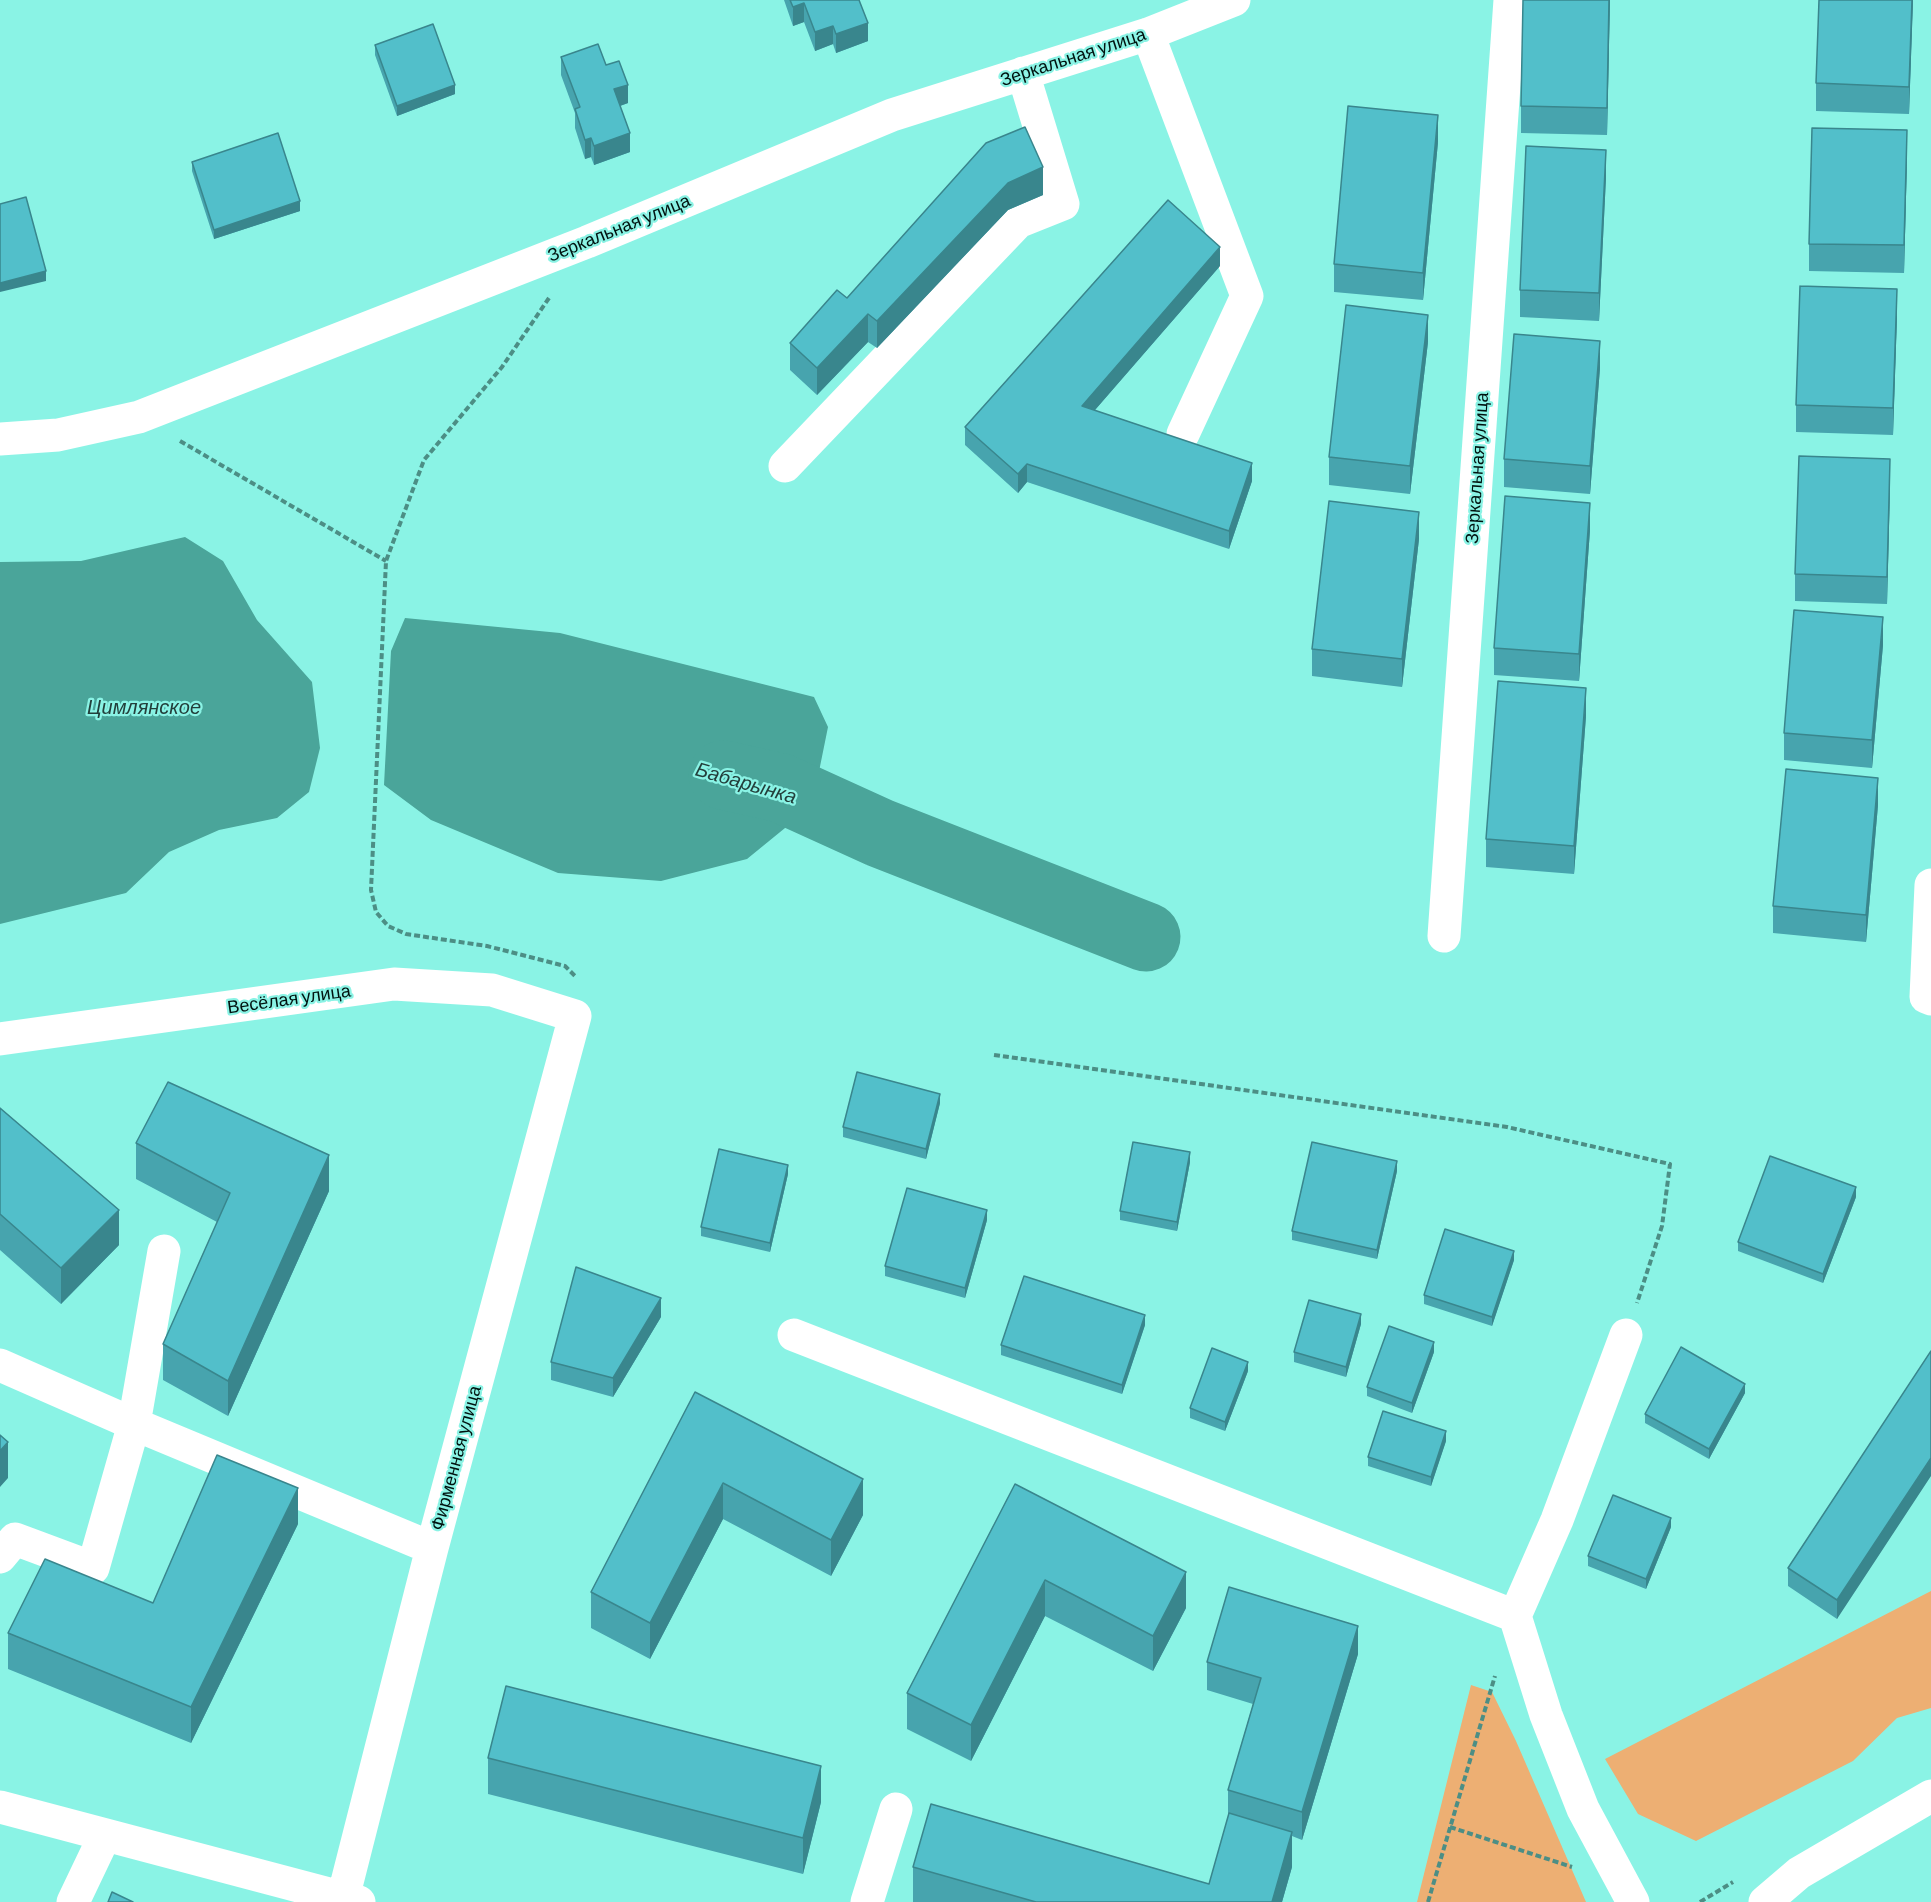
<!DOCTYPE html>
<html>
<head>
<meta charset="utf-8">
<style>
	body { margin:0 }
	canvas { display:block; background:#8af3e5 }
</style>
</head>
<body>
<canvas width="1931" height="1902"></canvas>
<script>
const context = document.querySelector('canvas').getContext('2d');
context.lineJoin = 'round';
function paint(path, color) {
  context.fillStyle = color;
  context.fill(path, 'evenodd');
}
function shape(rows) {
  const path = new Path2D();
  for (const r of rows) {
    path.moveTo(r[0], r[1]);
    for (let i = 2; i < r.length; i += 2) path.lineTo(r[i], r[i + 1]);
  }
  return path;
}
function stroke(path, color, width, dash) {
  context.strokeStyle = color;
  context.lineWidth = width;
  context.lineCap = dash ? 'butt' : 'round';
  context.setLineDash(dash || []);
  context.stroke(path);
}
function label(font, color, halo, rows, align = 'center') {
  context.font = font + ' Barlow,sans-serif';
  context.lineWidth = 4.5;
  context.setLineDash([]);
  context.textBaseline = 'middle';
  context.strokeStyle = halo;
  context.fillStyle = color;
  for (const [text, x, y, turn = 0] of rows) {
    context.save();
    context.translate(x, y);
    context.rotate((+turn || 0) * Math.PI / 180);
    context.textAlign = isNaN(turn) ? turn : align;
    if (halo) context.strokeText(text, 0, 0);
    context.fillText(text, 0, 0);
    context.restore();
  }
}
paint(shape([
	[1931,1591,1931,1708,1897,1718,1853,1761,1696,1841,1638,1814,1605,1759],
	[1471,1685,1492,1692,1516,1741,1586,1902,1417,1902]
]), '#edaf73');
paint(shape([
	[185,537,223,561,257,620,312,682,320,748,309,792,277,818,219,830,169,852,126,893,0,924,0,562,81,561],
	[405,618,560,633,814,697,828,727,812,806,747,859,661,881,558,873,431,820,384,785,391,651]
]), '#4aa59a');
stroke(shape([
	[723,775,781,788,880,833,1146,937]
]), '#4aa59a', 69);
stroke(shape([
	[549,298,502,367,424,460,386,561,371,890,376,912,388,926,406,934,487,946,565,966,576,977],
	[180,441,386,561],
	[994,1055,1507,1127,1670,1164,1662,1226,1637,1303],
	[1450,1827,1572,1867],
	[1428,1902,1495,1676],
	[1700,1902,1733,1882]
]), '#4c8e85', 4, [6, 3]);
stroke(shape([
	[1148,34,1247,296,1183,434],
	[0,439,58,435,139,417,587,242,892,115,1148,34,1234,0],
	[785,466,1018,222,1063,204,1023,73],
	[1931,885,1926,997,1931,999],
	[1444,936,1510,0],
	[0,1039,394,984,492,990,575,1016,432,1548,342,1902],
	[164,1251,134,1424,432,1548],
	[794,1335,1515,1616],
	[1626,1335,1557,1520,1515,1616,1546,1715,1583,1809,1633,1902],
	[0,1365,134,1424,93,1568,15,1539,0,1557],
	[0,1807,359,1902],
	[73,1902,105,1835],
	[867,1902,896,1809],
	[1765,1902,1799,1873,1931,1796]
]), '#fff', 33);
paint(shape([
	[784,0,859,0,868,41,836,53,833,44,815,51,804,22,793,26],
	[1610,0,1607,135,1521,133,1521,106],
	[1913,0,1909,114,1816,111,1816,83],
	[375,45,455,94,397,116,375,55],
	[561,57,606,65,628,103,620,106,630,152,594,165,591,157,585,159,575,128,575,113,561,75],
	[1025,127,1043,195,1008,210,877,348,868,342,817,395,790,370,790,343,847,298],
	[1438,142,1423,300,1334,292,1334,264],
	[1907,158,1904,273,1809,271,1809,244],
	[192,162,300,211,214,239,192,171],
	[1606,177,1599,321,1520,317,1520,290],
	[1220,266,1094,411,1252,481,1229,549,1027,482,1018,493,965,445,965,427],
	[1897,316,1893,435,1796,432,1796,405],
	[1428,342,1410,494,1329,485,1329,457],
	[1600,368,1590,494,1504,487,1504,459],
	[1890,486,1887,604,1795,601,1795,574],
	[1590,530,1579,681,1494,675,1494,648],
	[1419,539,1402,687,1312,676,1312,649],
	[1883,645,1872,768,1784,760,1784,733],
	[1586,716,1574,874,1486,867,1486,839],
	[1878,805,1866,942,1773,933,1773,906],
	[940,1103,926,1159,843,1137,843,1127],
	[0,1108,119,1245,61,1304,0,1250],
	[136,1143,329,1191,228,1416,163,1380,163,1344,217,1222,136,1179],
	[1190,1162,1177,1231,1120,1220,1120,1211],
	[1397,1171,1377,1259,1292,1240,1292,1231],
	[788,1174,770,1252,701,1236,701,1227],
	[1856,1197,1823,1283,1738,1251,1738,1242],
	[987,1220,965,1298,885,1276,885,1266],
	[1514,1260,1492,1326,1424,1304,1424,1295],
	[661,1317,613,1397,551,1380,551,1362],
	[1361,1324,1346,1377,1294,1362,1294,1352],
	[1145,1325,1122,1394,1001,1355,1001,1345],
	[1931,1351,1837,1619,1788,1586,1788,1568],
	[1434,1352,1412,1413,1367,1396,1367,1387],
	[1248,1371,1225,1431,1190,1418,1190,1408],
	[695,1392,863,1515,831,1576,723,1519,650,1659,591,1628,591,1592],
	[1745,1393,1709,1459,1645,1423,1645,1414],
	[1446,1441,1431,1486,1368,1466,1368,1457],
	[1015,1484,1186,1608,1153,1671,1045,1616,971,1761,907,1729,907,1693],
	[298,1524,191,1743,8,1669,8,1633,153,1603],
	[1671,1527,1646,1589,1588,1566,1588,1556],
	[1358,1654,1302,1840,1292,1836,1292,1867,1282,1902,913,1902,913,1867,1209,1884,1228,1817,1228,1790,1253,1704,1207,1690,1207,1662],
	[488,1758,821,1802,803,1874,488,1794]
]), '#47a4ae');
paint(shape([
	[1609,0,1610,0,1607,135,1607,108],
	[1912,0,1913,0,1909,114,1909,87],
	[804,3,804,22,793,26,793,7],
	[868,23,868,41,836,53,836,34],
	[833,26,833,44,815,51,815,32],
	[455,85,455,94,397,116,397,106],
	[628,85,628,103,614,108,614,89],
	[1438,115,1438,142,1423,300,1423,273],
	[1907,130,1907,158,1904,273,1904,245],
	[630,133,630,152,594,165,594,146],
	[591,138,591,157,585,159,585,140],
	[1606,150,1606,177,1599,321,1599,293],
	[1043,167,1043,195,1008,210,877,348,877,321,1008,183],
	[300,201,300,211,214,239,214,230],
	[1220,247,1220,266,1082,425,1082,406],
	[46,271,46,281,0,292,0,283],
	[1897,289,1897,316,1893,435,1893,408],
	[868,314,868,342,817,395,817,368],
	[1428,315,1428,342,1410,494,1410,466],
	[1600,341,1600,368,1590,494,1590,466],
	[1890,459,1890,486,1887,604,1887,577],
	[1252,463,1252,481,1229,549,1229,531],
	[1027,464,1027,482,1018,493,1018,474],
	[1590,503,1590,530,1579,681,1579,654],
	[1419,512,1419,539,1402,687,1402,659],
	[1883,617,1883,645,1872,768,1872,740],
	[1586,688,1586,716,1574,874,1574,846],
	[1878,778,1878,805,1866,942,1866,915],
	[940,1094,940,1103,926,1159,926,1149],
	[1190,1152,1190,1162,1177,1231,1177,1222],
	[329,1155,329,1191,228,1416,228,1381],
	[1397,1161,1397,1171,1377,1259,1377,1250],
	[788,1165,788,1174,770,1252,770,1243],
	[1856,1187,1856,1197,1823,1283,1823,1274],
	[119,1210,119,1245,61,1304,61,1268],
	[987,1210,987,1220,965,1298,965,1288],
	[1514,1251,1514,1260,1492,1326,1492,1317],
	[661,1298,661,1317,613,1397,613,1378],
	[1361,1314,1361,1324,1346,1377,1346,1367],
	[1145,1315,1145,1325,1122,1394,1122,1385],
	[1434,1342,1434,1352,1412,1413,1412,1403],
	[1248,1362,1248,1371,1225,1431,1225,1422],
	[1745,1384,1745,1393,1709,1459,1709,1449],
	[1446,1431,1446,1441,1431,1486,1431,1477],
	[8,1442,8,1478,0,1487,0,1451],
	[1931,1458,1931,1476,1837,1619,1837,1600],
	[863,1479,863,1515,831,1576,831,1540],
	[723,1483,723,1519,650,1659,650,1623],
	[298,1488,298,1524,191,1743,191,1707],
	[1671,1518,1671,1527,1646,1589,1646,1579],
	[1186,1572,1186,1608,1153,1671,1153,1636],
	[1045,1580,1045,1616,971,1761,971,1725],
	[1358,1626,1358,1654,1302,1840,1302,1812],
	[821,1766,821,1802,803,1874,803,1838],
	[1292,1832,1292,1867,1282,1902,1272,1902]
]), '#39868d');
const building = shape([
	[790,0,859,0,868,23,836,34,833,26,815,32,804,3,793,7,790,0],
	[1523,0,1609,0,1607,108,1521,106,1523,0],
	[1819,0,1912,0,1909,87,1816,83,1819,0],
	[433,24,455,85,397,106,375,45,433,24],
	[598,44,606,65,619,61,628,85,614,89,630,133,594,146,591,138,585,140,575,109,580,107,561,57,598,44],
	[1348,106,1438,115,1423,273,1334,264,1348,106],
	[1025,127,1043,167,1008,183,877,321,868,314,817,368,790,343,837,290,847,298,986,143,1025,127],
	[1812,128,1907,130,1904,245,1809,244,1812,128],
	[278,133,300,201,214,230,192,162,278,133],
	[1526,146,1606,150,1599,293,1520,290,1526,146],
	[26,197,46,271,0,283,0,204,26,197],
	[1168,200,1220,247,1082,406,1252,463,1229,531,1027,464,1018,474,965,427,1168,200],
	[1800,286,1897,289,1893,408,1796,405,1800,286],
	[1346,305,1428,315,1410,466,1329,457,1346,305],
	[1514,334,1600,341,1590,466,1504,459,1514,334],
	[1799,456,1890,459,1887,577,1795,574,1799,456],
	[1505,496,1590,503,1579,654,1494,648,1505,496],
	[1329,501,1419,512,1402,659,1312,649,1329,501],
	[1794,610,1883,617,1872,740,1784,733,1794,610],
	[1498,681,1586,688,1574,846,1486,839,1498,681],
	[1786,769,1878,778,1866,915,1773,906,1786,769],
	[857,1072,940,1094,926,1149,843,1127,857,1072],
	[168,1082,329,1155,228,1381,163,1344,230,1193,136,1143,168,1082],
	[0,1108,119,1210,61,1268,0,1214,0,1108],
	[1133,1142,1190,1152,1177,1222,1120,1211,1133,1142],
	[1312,1142,1397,1161,1377,1250,1292,1231,1312,1142],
	[719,1149,788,1165,770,1243,701,1227,719,1149],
	[1770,1156,1856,1187,1823,1274,1738,1242,1770,1156],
	[907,1188,987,1210,965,1288,885,1266,907,1188],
	[1445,1229,1514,1251,1492,1317,1424,1295,1445,1229],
	[576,1267,661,1298,613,1378,551,1362,576,1267],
	[1024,1276,1145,1315,1122,1385,1001,1345,1024,1276],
	[1309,1300,1361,1314,1346,1367,1294,1352,1309,1300],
	[1389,1326,1434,1342,1412,1403,1367,1387,1389,1326],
	[1681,1347,1745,1384,1709,1449,1645,1414,1681,1347],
	[1212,1348,1248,1362,1225,1422,1190,1408,1212,1348],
	[1931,1351,1931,1458,1837,1600,1788,1568,1931,1351],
	[695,1392,863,1479,831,1540,723,1483,650,1623,591,1592,695,1392],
	[1383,1411,1446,1431,1431,1477,1368,1457,1383,1411],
	[0,1435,8,1442,0,1451,0,1435],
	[217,1455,298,1488,191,1707,8,1633,45,1559,153,1603,217,1455],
	[1015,1484,1186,1572,1153,1636,1045,1580,971,1725,907,1693,1015,1484],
	[1613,1495,1671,1518,1646,1579,1588,1556,1613,1495],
	[1229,1587,1358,1626,1302,1812,1228,1790,1261,1678,1207,1662,1229,1587],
	[506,1686,821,1766,803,1838,488,1758,506,1686],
	[931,1804,1209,1884,1229,1813,1292,1832,1272,1902,1036,1902,913,1867,931,1804],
	[112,1892,133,1902,108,1902,112,1892]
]);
paint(building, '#52bfca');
stroke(building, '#39868d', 1.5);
label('18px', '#00120f', '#8af3e5', [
	["Зеркальная улица",1073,57,-18],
	["Зеркальная улица",619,228,-22],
	["Зеркальная улица",1477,468,-86],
	["Весёлая улица",289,999,-8],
	["Фирменная улица",456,1458,-75]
]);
label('italic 20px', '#233f3b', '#8af3e5', [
	["Цимлянское",144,707],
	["Бабарынка",746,783,16]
]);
</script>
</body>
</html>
